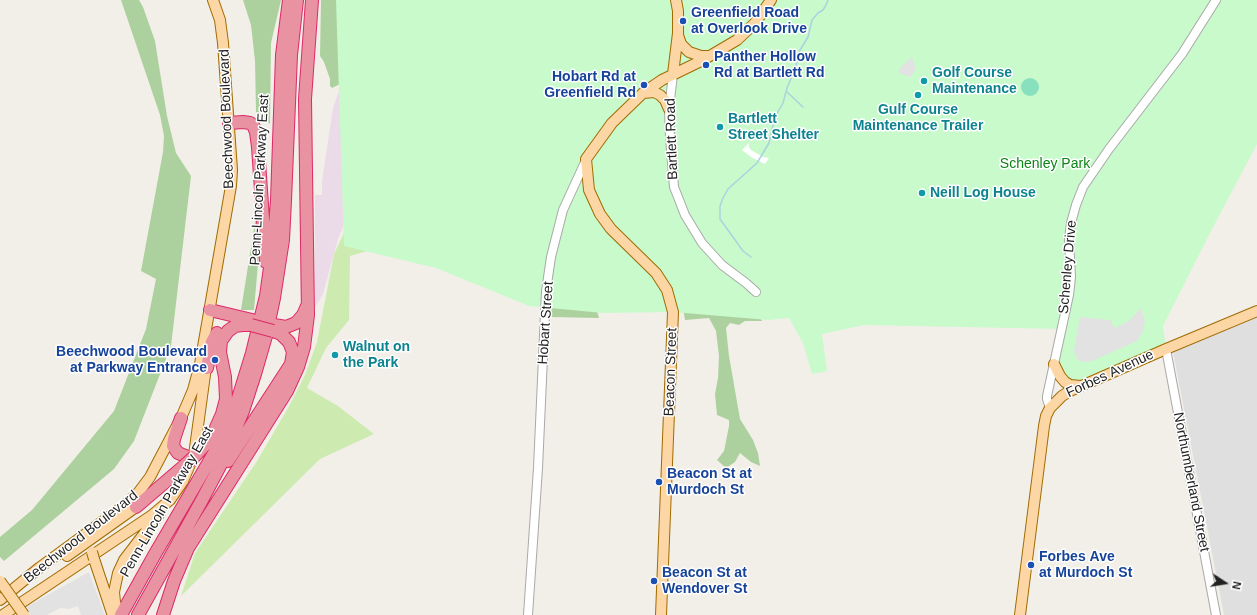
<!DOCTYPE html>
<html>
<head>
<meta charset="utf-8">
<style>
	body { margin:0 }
	#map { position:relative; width:1257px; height:615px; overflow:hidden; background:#f2efe9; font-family:Arial,sans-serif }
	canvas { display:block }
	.north { position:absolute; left:1205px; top:563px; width:40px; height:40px; -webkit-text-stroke:3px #fff; paint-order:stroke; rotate:102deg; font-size:11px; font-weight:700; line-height:16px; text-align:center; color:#222 }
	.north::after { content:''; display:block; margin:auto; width:14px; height:18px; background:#222; clip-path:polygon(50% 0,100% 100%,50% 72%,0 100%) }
</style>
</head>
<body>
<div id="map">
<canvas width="1257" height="615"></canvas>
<div class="north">N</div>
</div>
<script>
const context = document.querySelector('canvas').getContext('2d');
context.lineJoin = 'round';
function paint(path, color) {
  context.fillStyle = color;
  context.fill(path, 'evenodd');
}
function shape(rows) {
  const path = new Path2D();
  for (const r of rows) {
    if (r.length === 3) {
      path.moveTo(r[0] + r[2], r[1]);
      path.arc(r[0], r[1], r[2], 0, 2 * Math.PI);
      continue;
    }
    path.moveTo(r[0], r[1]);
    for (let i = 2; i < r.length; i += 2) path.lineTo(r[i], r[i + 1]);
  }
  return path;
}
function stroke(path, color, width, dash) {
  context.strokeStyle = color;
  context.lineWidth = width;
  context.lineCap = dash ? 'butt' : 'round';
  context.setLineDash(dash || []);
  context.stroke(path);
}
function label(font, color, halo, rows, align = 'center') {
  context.font = font + ' Arial,sans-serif';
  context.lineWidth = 3;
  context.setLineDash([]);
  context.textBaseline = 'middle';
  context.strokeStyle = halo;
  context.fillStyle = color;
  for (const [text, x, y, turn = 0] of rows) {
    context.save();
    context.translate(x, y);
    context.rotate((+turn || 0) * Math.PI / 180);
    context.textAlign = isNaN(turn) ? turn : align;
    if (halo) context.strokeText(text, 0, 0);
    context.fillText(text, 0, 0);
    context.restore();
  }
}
paint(shape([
	[1257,317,1257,615,1224,615,1173,352]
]), '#e0dfdf');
paint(shape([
	[342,83,349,212,338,239,323,294,315,307,315,195,322,195,322,181,333,108]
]), '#ebdbe8');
paint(shape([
	[351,218,388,245,350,256,349,320,326,348,307,388,338,406,374,434,320,459,181,596,195,553,257,461,288,408,305,375,317,342,334,254]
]), '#cdebb0');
paint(shape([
	[121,0,139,0,143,7,155,41,167,116,176,153,191,176,171,346,134,441,114,469,4,561,0,557,0,537,32,510,114,411,146,329,156,279,141,271,163,152,164,136,160,115],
	[243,0,281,0,271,43,270,124,256,112,255,61,251,25],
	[321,0,346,0,342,83,332,88,330,86,330,79,324,62,320,56],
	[255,198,261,229,254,310,241,310,256,216],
	[550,299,595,304,599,318,551,317],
	[683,308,757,309,762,321,745,321,739,325,730,323,726,328,729,356,740,419,753,440,758,453,760,466,751,462,740,453,735,462,726,468,717,460,724,451,729,426,729,420,717,415,715,394,718,378,719,356,716,331,709,318,685,320]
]), '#add19e');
paint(shape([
	[336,0,1257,0,1257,144,1211,231,1163,326,1166,349,1070,385,1054,364,1061,329,864,325,822,334,827,371,812,374,803,343,789,318,768,320,673,312,603,313,529,306,436,268,344,246]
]), '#c8facc');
paint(shape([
	[1030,87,9]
]), '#88e0be');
paint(shape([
	[912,57,916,69,910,77,898,72,902,66],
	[1141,308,1145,321,1143,331,1137,341,1092,361,1082,362,1077,359,1074,350,1080,317,1110,320,1115,328,1129,321],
	[89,572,105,615,81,615,78,606,69,609,60,608,47,615,30,615,24,608]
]), '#e2e2e2');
paint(shape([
	[749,143,749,147,751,150,763,157,769,158,765,164,751,157,742,150]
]), '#fff');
stroke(shape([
	[787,92,803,107],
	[751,257,743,251,720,219,720,206,723,198,728,189,757,163,769,143,775,117,783,103,787,88,795,69,800,50,808,37,812,20,818,13,823,10,826,5,828,0]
]), '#aad3df', 1.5);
const minor = shape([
	[673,74,669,109,670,138,674,187,685,215,702,243,722,265,746,283,756,292],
	[1166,349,1216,615],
	[1050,408,1047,399,1047,396,1069,295,1071,277,1069,239,1071,223,1076,205,1083,187,1109,149,1182,54,1216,0],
	[528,615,538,468,546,291,551,257,563,210,586,160]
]);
const major = shape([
	[678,35,681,44,689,52,701,56,710,56],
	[673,74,678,33,678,11,676,0],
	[643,93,654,92,660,95,665,100,669,109],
	[1054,364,1060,376,1065,382,1070,385,1081,386],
	[67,556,136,507,140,500],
	[94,559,112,613],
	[0,600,39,568,125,505,138,493,150,477,181,418,193,390,200,364,231,186,232,170,223,43,220,20,213,0],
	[3,615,151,516,170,500,183,481,194,455,207,360],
	[119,615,115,602,114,592,118,573,124,560,160,513],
	[661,615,673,312,667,290,656,273,611,229,600,214,589,190,586,159,612,123,643,93,662,80,703,60,737,40,755,23,771,0],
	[1020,615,1044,426,1046,416,1050,408,1062,396,1070,391,1166,349,1257,311]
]);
const highway = shape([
	[229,123,243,122,250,123,253,125,256,132,258,147,266,262],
	[210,310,252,320],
	[274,325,286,327,296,323,303,315,307,306],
	[207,368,212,342,217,333],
	[181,418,174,439,173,446,178,453,188,457],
	[210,441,222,414,226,399,225,377,220,352,221,341,228,331,235,326,242,325,251,325],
	[194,457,214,435],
	[228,461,291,364,293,352,289,342,281,334,273,331],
	[136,507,184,466],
	[121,615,155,554,217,448,235,408,252,353,266,296,274,239,277,200,282,55,289,0],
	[138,615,202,500,220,466,243,411,255,374,266,336,274,298,283,240,285,201,291,55,297,0],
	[163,615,174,581,188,548,287,391,298,367,304,347,308,315,305,99,312,0]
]);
stroke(minor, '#a9a9a9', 10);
stroke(major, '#a06b00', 12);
stroke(highway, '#dc2a67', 14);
stroke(minor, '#fff', 8);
stroke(major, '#fcd6a4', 10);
stroke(highway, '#e892a2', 12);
const majorBridge = shape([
	[92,552,94,559],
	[0,581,24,615]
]);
const highwayBridge = shape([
	[251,325,273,331],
	[184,466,194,457]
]);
stroke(majorBridge, '#a06b00', 12, []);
stroke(highwayBridge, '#dc2a67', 14, []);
stroke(majorBridge, '#fcd6a4', 10);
stroke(highwayBridge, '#e892a2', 12);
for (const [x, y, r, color] of [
	[683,21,4,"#1a4fb4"],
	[706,65,4,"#1a4fb4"],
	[924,81,4,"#0f9aa8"],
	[644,85,4,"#1a4fb4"],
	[918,95,4,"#0f9aa8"],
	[720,127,4,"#0f9aa8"],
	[922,193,4,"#0f9aa8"],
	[335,355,4,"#0f9aa8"],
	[215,360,4,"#1a4fb4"],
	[659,482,4,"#1a4fb4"],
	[1031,565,4,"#1a4fb4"],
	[654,581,4,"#1a4fb4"]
]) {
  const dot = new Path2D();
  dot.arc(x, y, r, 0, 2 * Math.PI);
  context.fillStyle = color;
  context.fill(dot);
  stroke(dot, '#fff', 1.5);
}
label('bold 14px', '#164399', '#fff', [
	["Greenfield Road",691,13],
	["at Overlook Drive",691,29],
	["Panther Hollow",714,57],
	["Rd at Bartlett Rd",714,73],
	["Hobart Rd at",636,77,"right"],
	["Greenfield Rd",636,93,"right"],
	["Beechwood Boulevard",207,352,"right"],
	["at Parkway Entrance",207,368,"right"],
	["Beacon St at",667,474],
	["Murdoch St",667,490],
	["Forbes Ave",1039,557],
	["at Murdoch St",1039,573],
	["Beacon St at",662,573],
	["Wendover St",662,589]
], 'left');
label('bold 14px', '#0d838f', '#fff', [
	["Golf Course",932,73],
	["Maintenance",932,89],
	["Gulf Course",918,110,"center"],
	["Maintenance Trailer",918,126,"center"],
	["Bartlett",728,119],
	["Street Shelter",728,135],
	["Neill Log House",930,193],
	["Walnut on",343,347],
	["the Park",343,363]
], 'left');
label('14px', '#222', '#fff', [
	["Beechwood Boulevard",227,119,-92],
	["Bartlett Road",672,139,-92],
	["Penn-Lincoln Parkway East",260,180,-87],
	["Schenley Drive",1068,267,-85],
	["Hobart Street",546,323,-86],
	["Beacon Street",671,372,-88],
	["Forbes Avenue",1110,374,-25],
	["Northumberland Street",1191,482,79],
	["Penn-Lincoln Parkway East",167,502,-60],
	["Beechwood Boulevard",81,537,-38]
]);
label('14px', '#0c8416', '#fff', [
	["Schenley Park",1045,164]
]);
</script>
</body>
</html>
